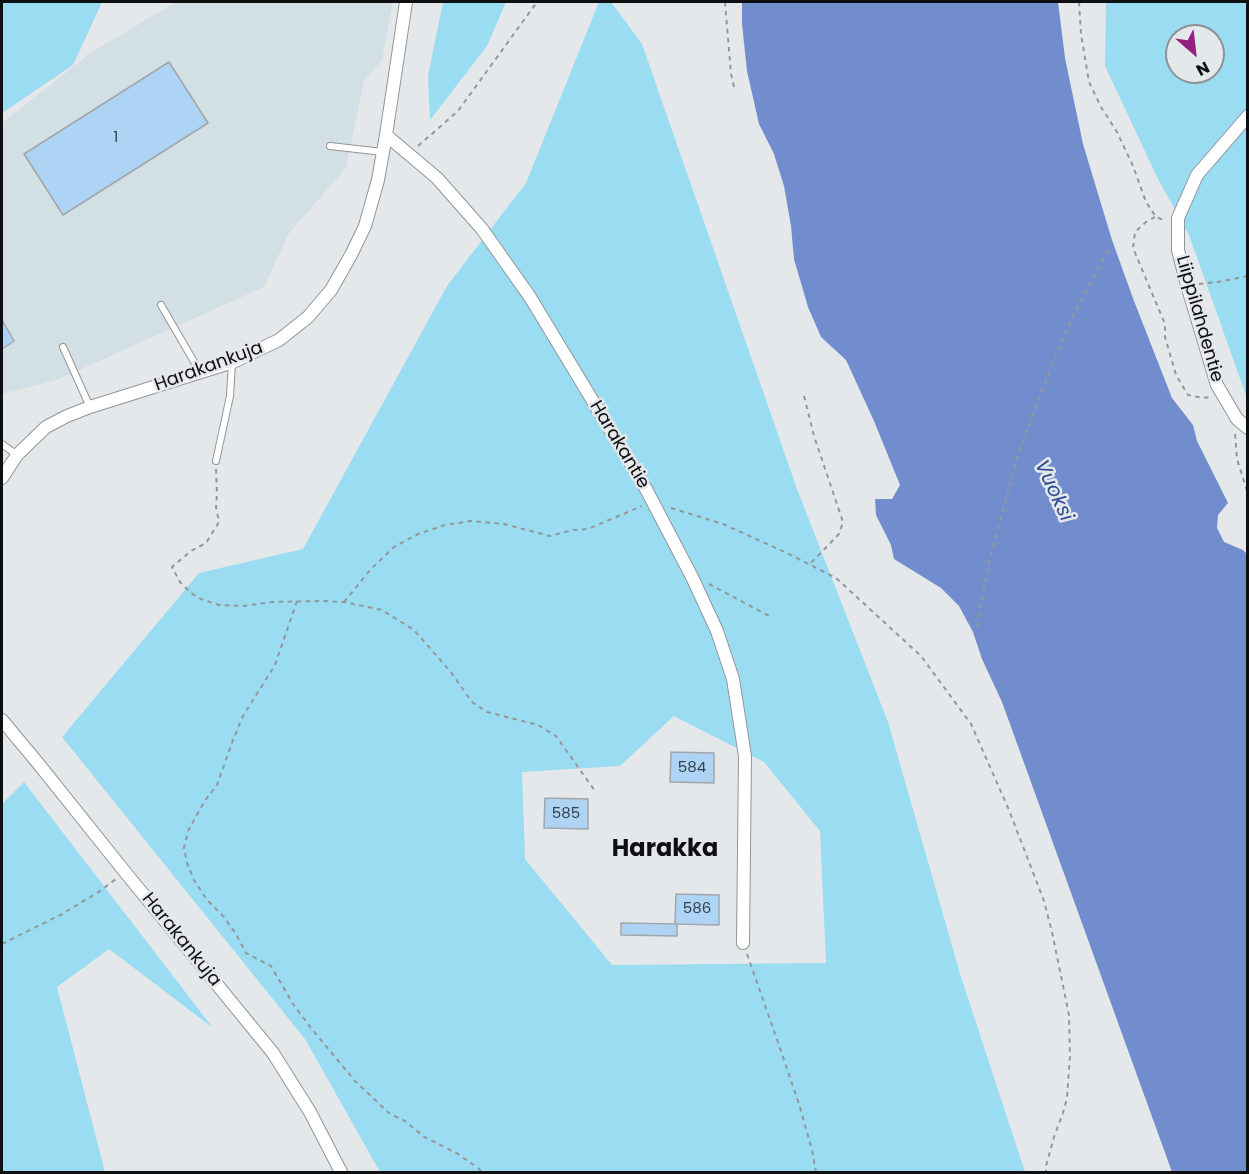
<!DOCTYPE html>
<html>
<head>
<meta charset="utf-8">
<style>
	body { margin:0 }
	#map { position:relative; width:1249px; height:1174px; overflow:hidden; background:#e4e8ea; font-family:Poppins,sans-serif }
	canvas { display:block }
	.frame { position:absolute; inset:0; border:3px solid #0e0f10; pointer-events:none }
	.north { position:absolute; left:1165px; top:24px; width:60px; height:60px; box-sizing:border-box; background:#e4e8ea; border:2px solid #8e9193; border-radius:50%; rotate:152deg; font-size:16px; font-weight:700; line-height:24px; text-align:center; color:#0e0f10 }
	.north::after { content:''; display:block; margin:auto; width:21px; height:27px; background:#912081; clip-path:polygon(50% 0,100% 100%,50% 72%,0 100%) }
</style>
</head>
<body>
<div id="map">
<canvas width="1249" height="1174"></canvas>
<div class="frame"></div>
<div class="north">N</div>
</div>
<script>
const context = document.querySelector('canvas').getContext('2d');
context.lineJoin = 'round';
function paint(path, color) {
  context.fillStyle = color;
  context.fill(path, 'evenodd');
}
function shape(rows) {
  const path = new Path2D();
  for (const r of rows) {
    path.moveTo(r[0], r[1]);
    for (let i = 2; i < r.length; i += 2) path.lineTo(r[i], r[i + 1]);
  }
  return path;
}
function stroke(path, color, width, dash) {
  context.strokeStyle = color;
  context.lineWidth = width;
  context.lineCap = dash ? 'butt' : 'round';
  context.setLineDash(dash || []);
  context.stroke(path);
}
function label(font, color, halo, rows, align = 'center') {
  context.font = font + ' Poppins,sans-serif';
  context.lineWidth = 5;
  context.setLineDash([]);
  context.textBaseline = 'middle';
  context.strokeStyle = halo;
  context.fillStyle = color;
  for (const [text, x, y, turn = 0] of rows) {
    context.save();
    context.translate(x, y);
    context.rotate((+turn || 0) * Math.PI / 180);
    context.textAlign = isNaN(turn) ? turn : align;
    if (halo) context.strokeText(text, 0, 0);
    context.fillText(text, 0, 0);
    context.restore();
  }
}
paint(shape([
	[176,2,393,2,382,60,364,81,346,168,289,233,264,287,57,380,2,394,2,123,92,52]
]), '#d2dfe4');
paint(shape([
	[2,2,102,2,73,65,2,113],
	[443,2,506,2,487,46,430,120,428,76],
	[599,2,611,2,642,44,797,489,888,722,961,977,1025,1172,380,1172,305,1039,62,737,199,573,303,549,447,286,526,183],
	[674,716,764,762,820,831,826,963,612,965,525,859,522,772,620,766],
	[1106,2,1247,2,1247,398,1189,235,1157,177,1105,66],
	[1177,36,1213,36,1213,72,1177,72],
	[24,782,213,1028,109,949,57,987,105,1172,2,1172,2,804]
]), '#9adcf2');
paint(shape([
	[742,2,1058,2,1065,58,1083,144,1112,240,1134,301,1172,398,1193,425,1197,441,1228,503,1218,515,1217,528,1224,542,1243,550,1247,554,1247,1172,1172,1172,1002,702,982,659,973,632,959,606,941,588,894,559,891,545,876,515,875,499,892,499,900,485,874,421,846,360,821,337,808,307,794,259,791,226,784,186,774,154,759,124,747,71,742,24]
]), '#718dce');
const building = shape([
	[169,62,208,123,63,215,24,154,169,62],
	[2,320,14,341,2,349,2,320],
	[671,752,714,753,714,783,670,782,671,752],
	[545,798,588,799,588,829,544,828,545,798],
	[676,894,719,895,719,925,675,924,676,894],
	[621,923,677,924,677,936,621,935,621,923]
]);
paint(building, '#add4f5');
stroke(building, '#a3a6a9', 1.5);
const service = shape([
	[330,146,383,152],
	[161,305,200,372],
	[63,347,90,407],
	[2,444,17,455],
	[216,461,230,396,232,362]
]);
const minor = shape([
	[406,2,386,135,437,178,482,229,530,297,646,489,692,577,717,631,733,679,745,756,743,943],
	[1248,116,1197,175,1178,218,1178,250,1187,285,1217,385,1237,419,1248,428],
	[2,478,17,455,46,427,67,416,90,407,233,362,279,340,308,317,331,290,351,255,365,226,378,180,386,135],
	[2,720,37,762,125,872,273,1053,310,1112,341,1172]
]);
stroke(service, '#919596', 8);
stroke(minor, '#919596', 14);
stroke(shape([
	[725,2,731,74,735,91],
	[1079,2,1081,34,1089,82,1101,107,1117,132,1133,166,1146,202,1156,217,1166,221],
	[418,146,458,111,537,2],
	[1155,217,1146,222,1135,232,1133,248,1165,324,1165,337,1176,375,1188,395,1203,398,1211,397],
	[1199,284,1218,282,1248,276],
	[804,396,814,436,843,522,839,534,810,564],
	[1235,434,1237,459,1248,494],
	[216,469,217,494,216,507,219,522,206,543,191,551,172,567,180,582,191,593,201,599,219,605,243,606,272,602,323,601,344,602,382,610,414,630,450,671,472,702,487,712,538,725,556,736,595,791],
	[671,508,723,524,787,553,836,578,921,656,971,724,1009,810,1044,901,1052,932,1069,1015,1070,1056,1067,1098,1063,1113,1054,1137,1046,1166,1046,1172],
	[709,584,771,617],
	[297,601,275,665,243,716,233,740,217,785,204,802,188,831,184,848,187,863,194,880,207,900,224,917,236,934,246,953,271,966,293,1004,311,1028,355,1081,390,1114,405,1121,423,1136,458,1154,478,1168,482,1172],
	[344,602,371,569,394,547,418,534,445,525,471,521,504,524,550,536,573,530,588,529,642,506],
	[977,626,989,562,1018,455,1046,380,1072,317,1108,250],
	[2,944,62,914,97,893,116,879],
	[747,954,782,1054,799,1104,812,1150,816,1172]
]), '#949798', 2, [4.5, 4.5]);
stroke(service, '#fff', 6);
stroke(minor, '#fff', 12);
label('15px', '#364049', null, [
	["1",116,138],
	["584",692,768],
	["585",566,814],
	["586",697,909]
]);
label('18px', '#0e0f10', '#e4e8ea', [
	["Liippilahdentie",1199,319,74],
	["Harakankuja",209,367,-20],
	["Harakantie",619,445,59],
	["Harakankuja",181,940,51]
]);
label('italic 20px', '#2d4998', '#e4e8ea', [
	["Vuoksi",1053,491,65]
]);
label('bold 24px', '#0e0f10', '#e4e8ea', [
	["Harakka",665,850]
]);
</script>
</body>
</html>
